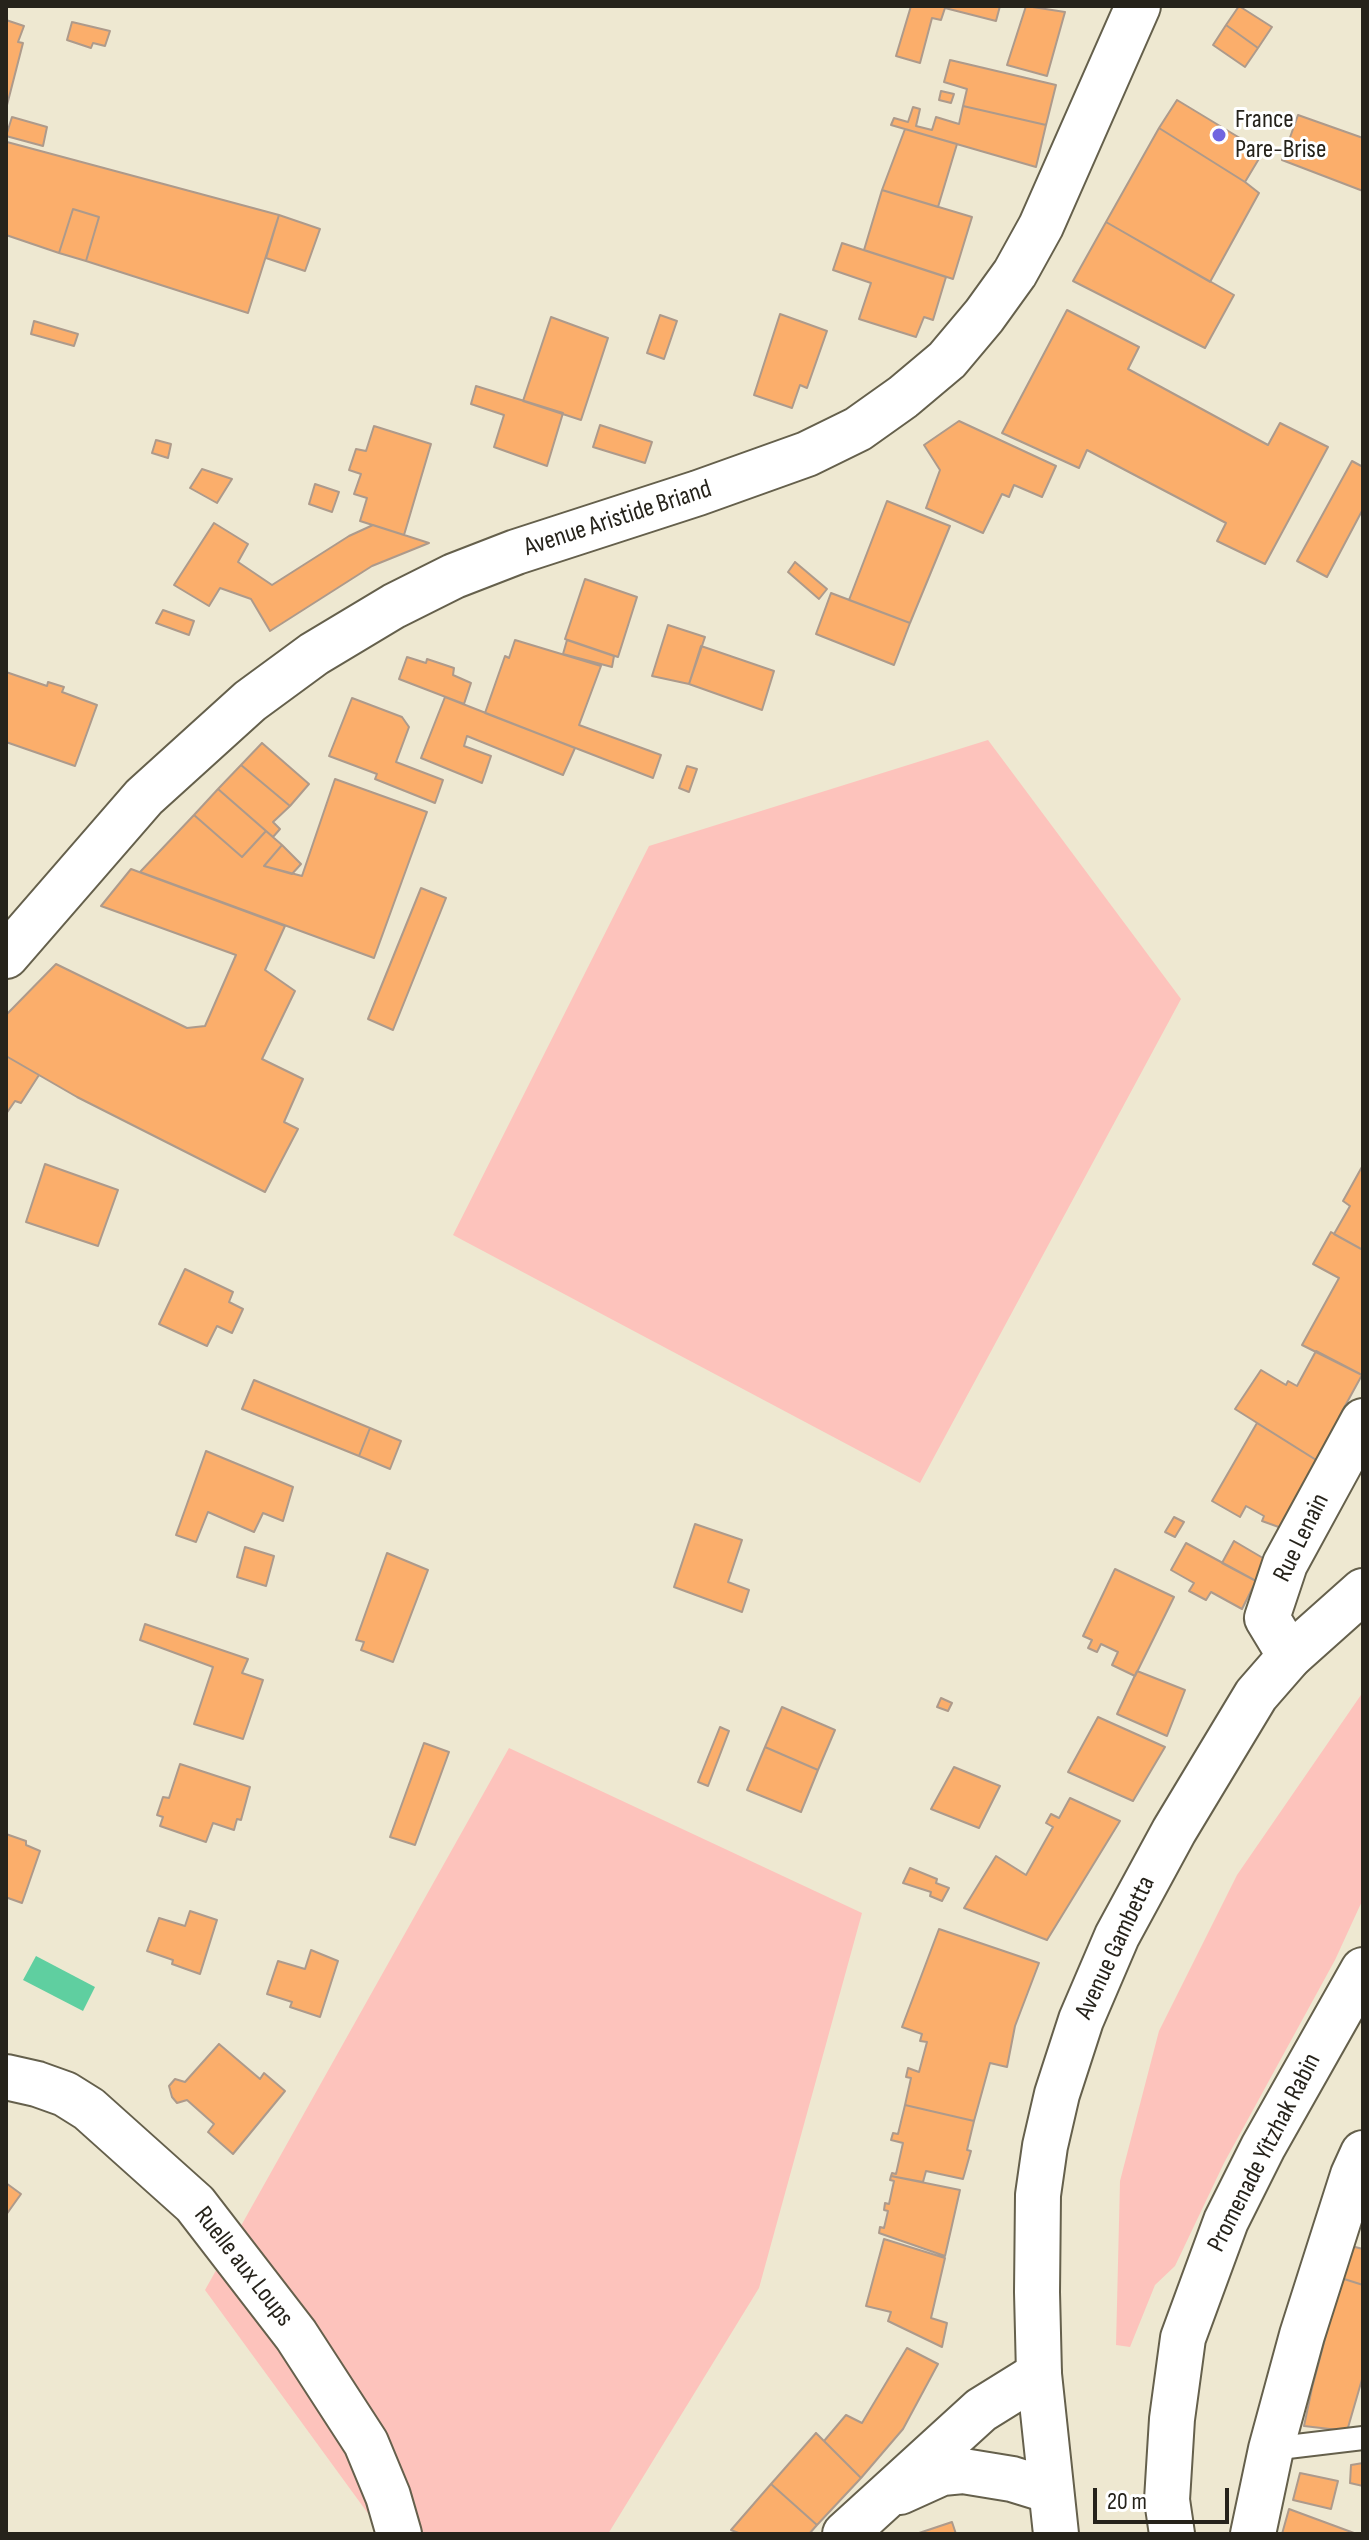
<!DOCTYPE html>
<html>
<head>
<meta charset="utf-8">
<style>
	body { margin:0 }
	#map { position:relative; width:1369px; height:2540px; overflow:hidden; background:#eee8d1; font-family:"Sofia Sans Condensed",sans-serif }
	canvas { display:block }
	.frame { position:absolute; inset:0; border:8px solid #26231b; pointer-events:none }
	.scale { position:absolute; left:1093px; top:2488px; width:136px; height:36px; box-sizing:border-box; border:4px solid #26231b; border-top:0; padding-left:10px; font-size:24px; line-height:28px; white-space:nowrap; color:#26231b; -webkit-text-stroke:6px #fff; paint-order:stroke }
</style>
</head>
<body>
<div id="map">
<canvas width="1369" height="2540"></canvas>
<div class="frame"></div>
<div class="scale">20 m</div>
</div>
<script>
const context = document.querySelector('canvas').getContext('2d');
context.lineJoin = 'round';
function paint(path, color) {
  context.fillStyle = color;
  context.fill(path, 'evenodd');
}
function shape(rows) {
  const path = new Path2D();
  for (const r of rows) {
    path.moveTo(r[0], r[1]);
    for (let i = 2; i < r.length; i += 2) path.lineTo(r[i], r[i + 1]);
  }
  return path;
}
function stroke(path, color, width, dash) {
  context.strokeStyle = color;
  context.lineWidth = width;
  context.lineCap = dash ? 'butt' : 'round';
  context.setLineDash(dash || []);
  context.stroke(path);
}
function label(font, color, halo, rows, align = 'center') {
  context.font = font + ' "Sofia Sans Condensed",sans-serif';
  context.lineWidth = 6;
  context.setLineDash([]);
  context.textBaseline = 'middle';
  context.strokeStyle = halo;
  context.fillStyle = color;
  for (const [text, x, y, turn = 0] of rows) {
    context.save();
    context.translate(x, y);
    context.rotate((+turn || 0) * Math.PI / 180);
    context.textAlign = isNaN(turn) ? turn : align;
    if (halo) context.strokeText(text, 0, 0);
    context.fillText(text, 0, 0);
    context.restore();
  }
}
paint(shape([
	[988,740,1181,999,920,1483,453,1235,649,846],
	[1363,1692,1363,1899,1335,1960,1224,2163,1175,2266,1155,2285,1130,2347,1116,2345,1120,2181,1159,2031,1237,1875],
	[509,1748,862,1913,759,2288,608,2534,383,2534,205,2290]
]), '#fdc3bc');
paint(shape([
	[36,1956,95,1987,83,2011,23,1980]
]), '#5fcfa0');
const building = shape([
	[911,6,1000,6,996,21,945,8,941,20,932,18,920,63,896,56,911,6],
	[1026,6,1065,12,1047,76,1007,65,1026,6],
	[1239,6,1272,27,1258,48,1226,25,1239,6],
	[6,20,24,26,18,42,23,43,6,109,6,20],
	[72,22,110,31,105,46,93,43,91,48,67,40,72,22],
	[1226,25,1258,48,1245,67,1213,45,1226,25],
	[950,60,1056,85,1046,125,963,106,967,89,944,82,950,60],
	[941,91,954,94,951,103,939,100,941,91],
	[1177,100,1263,152,1245,182,1159,128,1177,100],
	[963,106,1046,125,1036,167,891,125,894,118,908,122,913,107,920,109,916,126,932,130,936,117,959,124,963,106],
	[1298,115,1363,138,1363,191,1282,160,1298,115],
	[12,117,47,127,43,146,6,136,12,117],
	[1159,128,1245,182,1259,193,1210,282,1106,222,1159,128],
	[905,129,957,144,938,207,882,190,905,129],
	[7,142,279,215,248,313,86,261,99,217,73,209,59,253,6,235,7,142],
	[882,190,972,217,953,279,864,250,882,190],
	[73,209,99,217,86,261,59,253,73,209],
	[279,215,320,229,305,271,266,258,279,215],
	[1106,222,1234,295,1205,348,1073,281,1106,222],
	[842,243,946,277,933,320,924,317,916,337,859,319,871,283,833,270,842,243],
	[1067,310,1139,347,1128,369,1268,445,1280,423,1328,447,1265,564,1217,541,1226,523,1087,450,1079,468,1002,433,1067,310],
	[780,314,827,331,807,388,800,385,792,408,754,395,780,314],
	[660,315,677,321,664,359,647,353,660,315],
	[551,317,608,338,581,420,523,401,551,317],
	[34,321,78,334,74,346,31,334,34,321],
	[476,386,563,413,547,466,494,447,504,415,471,404,476,386],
	[959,421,1056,466,1042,497,1014,485,1009,497,1002,494,983,533,926,508,940,470,924,445,959,421],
	[600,425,652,442,645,463,593,447,600,425],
	[374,426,431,444,404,535,360,521,367,498,354,494,361,474,349,470,356,449,366,451,374,426],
	[156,440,171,444,168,458,152,453,156,440],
	[1352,461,1363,467,1363,509,1327,577,1297,561,1352,461],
	[202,469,232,479,217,503,190,488,202,469],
	[315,484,339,492,332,512,309,504,315,484],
	[887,501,950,526,910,623,849,600,887,501],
	[214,523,248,544,238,562,272,585,349,536,373,525,429,543,372,566,270,631,251,599,220,588,209,606,174,585,214,523],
	[795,562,827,589,819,599,788,572,795,562],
	[585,579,637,597,618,657,565,639,585,579],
	[831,593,910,623,894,665,816,634,831,593],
	[163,610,194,621,189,635,156,623,163,610],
	[668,625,705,637,689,684,652,676,668,625],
	[515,640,601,666,579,725,661,755,653,778,485,713,505,656,509,658,515,640],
	[567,640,614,656,612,667,563,654,567,640],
	[701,646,774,671,762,710,689,684,701,646],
	[407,657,426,663,427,659,454,668,453,675,471,683,464,704,399,679,407,657],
	[6,672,47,686,48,682,64,687,62,692,97,705,75,766,6,742,6,672],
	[445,697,575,748,563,775,467,736,464,746,491,756,482,783,421,758,445,697],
	[352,698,402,717,409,727,396,762,443,780,435,803,375,779,377,774,329,756,352,698],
	[262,743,309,784,290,806,241,765,262,743],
	[241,765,290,806,273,822,280,829,273,837,218,789,241,765],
	[687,766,697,769,689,792,679,788,687,766],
	[335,779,427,812,374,958,140,872,194,815,242,857,266,831,282,845,264,866,302,876,335,779],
	[218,789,266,831,242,857,194,815,218,789],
	[282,845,301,864,292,874,264,866,282,845],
	[131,869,285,926,265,970,295,991,262,1059,303,1079,284,1122,298,1129,265,1192,77,1097,6,1056,6,1015,56,964,187,1028,205,1026,236,955,101,906,131,869],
	[421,888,446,898,393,1030,368,1019,421,888],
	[6,1056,39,1075,21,1103,15,1101,6,1114,6,1056],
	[45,1164,118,1190,98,1246,26,1222,45,1164],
	[1363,1165,1363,1250,1334,1234,1350,1206,1343,1201,1363,1165],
	[1331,1232,1363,1250,1362,1375,1302,1345,1339,1278,1313,1264,1331,1232],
	[185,1269,233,1292,229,1302,243,1309,232,1333,217,1326,207,1346,159,1324,185,1269],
	[1316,1351,1362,1375,1339,1417,1345,1420,1321,1463,1235,1409,1261,1370,1286,1385,1288,1381,1297,1386,1316,1351],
	[254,1380,370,1428,359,1456,242,1409,254,1380],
	[1257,1423,1324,1465,1287,1530,1262,1521,1264,1516,1246,1506,1240,1517,1212,1501,1257,1423],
	[370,1428,401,1441,390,1469,359,1456,370,1428],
	[206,1451,293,1487,283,1521,263,1513,254,1532,208,1512,196,1542,176,1535,206,1451],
	[1174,1517,1184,1522,1175,1537,1165,1532,1174,1517],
	[695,1524,742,1540,728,1582,749,1590,742,1612,674,1587,695,1524],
	[1234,1541,1268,1561,1256,1581,1222,1563,1234,1541],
	[1186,1543,1256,1581,1242,1609,1211,1592,1206,1600,1189,1591,1194,1583,1171,1570,1186,1543],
	[245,1547,274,1556,266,1586,237,1577,245,1547],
	[387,1553,428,1570,393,1662,361,1650,364,1642,356,1640,387,1553],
	[1115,1569,1174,1597,1135,1676,1112,1665,1118,1652,1101,1644,1097,1652,1088,1648,1092,1640,1083,1636,1115,1569],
	[145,1624,248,1659,242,1673,263,1680,243,1739,194,1724,213,1667,140,1640,145,1624],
	[1137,1671,1185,1690,1167,1736,1117,1714,1137,1671],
	[941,1698,952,1703,948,1711,937,1707,941,1698],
	[782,1707,835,1730,818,1770,765,1747,782,1707],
	[1098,1717,1165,1747,1133,1801,1068,1772,1098,1717],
	[720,1727,729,1731,708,1786,698,1782,720,1727],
	[424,1743,449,1752,415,1845,390,1837,424,1743],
	[765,1747,818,1770,801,1812,747,1790,765,1747],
	[180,1764,250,1787,241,1820,237,1819,234,1830,213,1823,206,1842,160,1826,163,1817,157,1815,163,1797,169,1798,180,1764],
	[954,1767,1000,1786,979,1828,931,1809,954,1767],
	[1070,1798,1120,1821,1047,1940,964,1908,996,1856,1026,1875,1053,1827,1046,1823,1051,1814,1059,1818,1070,1798],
	[6,1834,26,1841,26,1845,40,1851,22,1903,8,1898,6,1900,6,1834],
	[910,1868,937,1879,936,1883,949,1888,942,1901,930,1896,931,1892,903,1883,910,1868],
	[190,1911,217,1920,200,1974,172,1964,173,1960,147,1951,159,1918,185,1926,190,1911],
	[939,1929,1039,1963,1015,2026,1007,2067,990,2063,974,2121,905,2105,911,2078,906,2077,908,2068,919,2072,927,2042,920,2041,922,2034,902,2027,939,1929],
	[311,1950,338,1961,320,2017,290,2007,292,2002,267,1994,278,1961,305,1969,311,1950],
	[219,2044,260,2079,264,2073,285,2091,233,2154,208,2132,214,2124,187,2100,177,2103,172,2097,169,2086,175,2079,185,2082,219,2044],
	[905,2105,974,2121,967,2150,971,2151,963,2179,926,2171,923,2182,891,2176,892,2173,896,2174,903,2143,891,2140,893,2133,898,2134,905,2105],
	[891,2176,960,2190,945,2256,879,2233,880,2227,884,2228,888,2211,884,2210,885,2203,889,2204,894,2181,890,2180,891,2176],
	[6,2183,21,2194,6,2215,6,2183],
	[884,2239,945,2258,931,2318,947,2323,942,2347,888,2321,891,2312,866,2306,884,2239],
	[1351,2246,1363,2249,1363,2285,1341,2278,1351,2246],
	[1341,2278,1363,2285,1363,2376,1347,2431,1304,2426,1312,2388,1341,2278],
	[907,2348,938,2364,903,2429,861,2478,824,2441,846,2415,862,2423,907,2348],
	[816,2433,861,2478,817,2525,771,2484,816,2433],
	[1363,2463,1363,2486,1350,2483,1351,2465,1363,2463],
	[1300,2473,1338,2481,1331,2509,1293,2500,1300,2473],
	[771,2484,817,2525,809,2534,741,2534,731,2530,771,2484],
	[1289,2509,1354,2533,1354,2534,1282,2534,1289,2509],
	[952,2522,956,2534,916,2534,952,2522]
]);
paint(building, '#fbae6b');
stroke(building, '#ad9a8b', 2);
const lane = shape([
	[1271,2449,1363,2438]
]);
const street = shape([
	[6,956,144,797,250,701,314,654,394,606,454,576,516,552,698,493,807,454,858,429,903,397,947,360,984,316,1015,273,1041,226,1138,6],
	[1290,1656,1267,1618,1285,1564,1363,1421],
	[6,2077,37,2084,65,2094,89,2109,195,2204,296,2335,366,2443,388,2496,399,2534],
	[900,2492,942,2473,963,2471,1012,2479,1051,2491],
	[845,2534,981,2410,1039,2374],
	[1253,2534,1271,2449,1302,2335,1353,2175,1363,2153]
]);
const secondary = shape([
	[1056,2534,1039,2374,1037,2292,1038,2195,1045,2146,1057,2094,1081,2020,1117,1936,1174,1831,1256,1695,1290,1656,1363,1591],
	[1172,2534,1167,2500,1172,2419,1183,2338,1226,2221,1263,2147,1363,1970]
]);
stroke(lane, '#65604c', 26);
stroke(street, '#65604c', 48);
stroke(secondary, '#65604c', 48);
stroke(lane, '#fff', 22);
stroke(street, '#fff', 44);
stroke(secondary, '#fff', 44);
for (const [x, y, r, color] of [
	[1219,135,8,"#7165e0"]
]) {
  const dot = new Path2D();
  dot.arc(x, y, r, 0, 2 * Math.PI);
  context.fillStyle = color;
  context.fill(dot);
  stroke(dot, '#fff', 3);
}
label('26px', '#26231b', '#fff', [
	["France",1235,120],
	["Pare-Brise",1235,150]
], 'left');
label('26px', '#26231b', '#fff', [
	["Avenue Aristide Briand",618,519,-18],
	["Rue Lenain",1302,1538,-64],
	["Avenue Gambetta",1116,1948,-65],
	["Promenade Yitzhak Rabin",1265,2153,-63],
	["Ruelle aux Loups",243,2267,52]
]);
</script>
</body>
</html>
